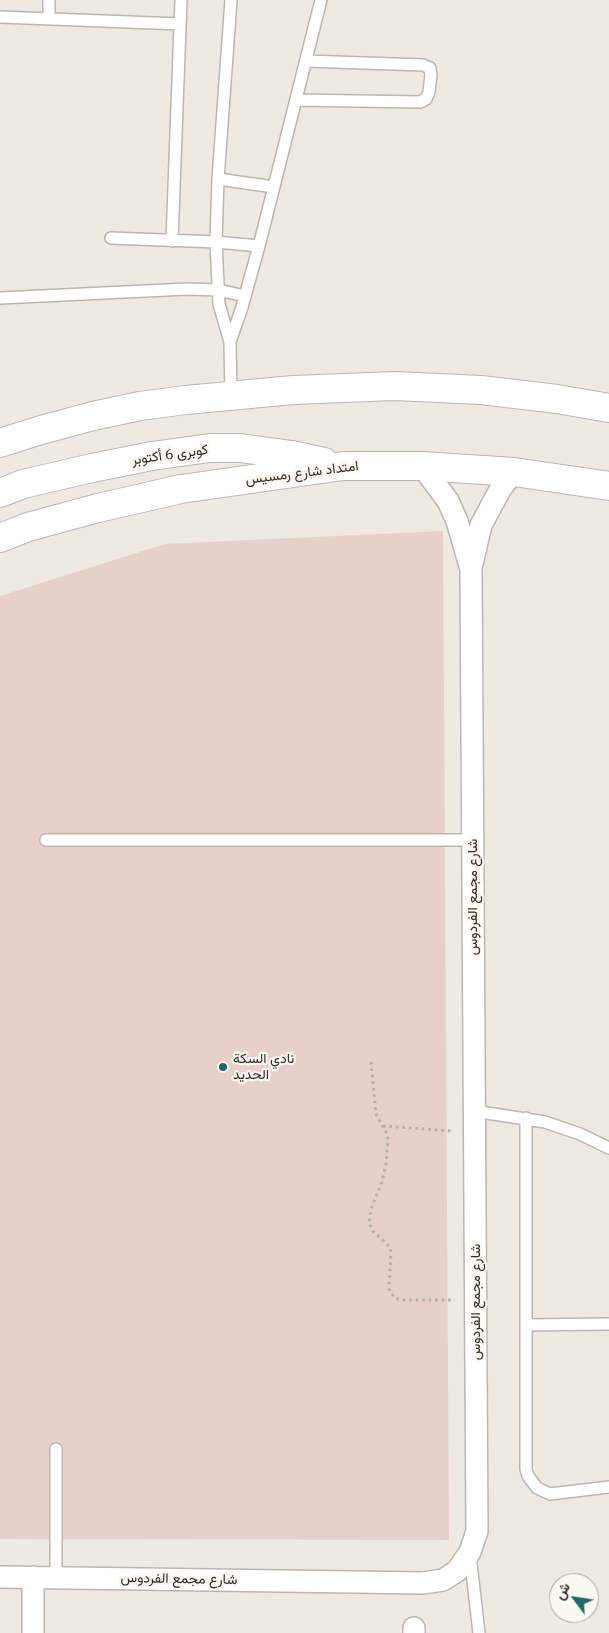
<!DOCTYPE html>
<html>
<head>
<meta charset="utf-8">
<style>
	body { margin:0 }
	#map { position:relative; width:609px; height:1633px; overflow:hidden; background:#eeeae2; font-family:"Roboto Serif",Vazirmatn,serif }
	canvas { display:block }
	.north { position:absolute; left:549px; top:1573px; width:50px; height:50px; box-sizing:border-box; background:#fcf7ef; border:1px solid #a9a6a0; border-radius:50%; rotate:301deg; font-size:14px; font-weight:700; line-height:20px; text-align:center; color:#2d2c29 }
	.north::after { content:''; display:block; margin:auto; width:18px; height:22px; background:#1e6a6a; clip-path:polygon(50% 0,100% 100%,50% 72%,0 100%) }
</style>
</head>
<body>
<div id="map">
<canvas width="609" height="1633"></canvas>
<div class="north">ش</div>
</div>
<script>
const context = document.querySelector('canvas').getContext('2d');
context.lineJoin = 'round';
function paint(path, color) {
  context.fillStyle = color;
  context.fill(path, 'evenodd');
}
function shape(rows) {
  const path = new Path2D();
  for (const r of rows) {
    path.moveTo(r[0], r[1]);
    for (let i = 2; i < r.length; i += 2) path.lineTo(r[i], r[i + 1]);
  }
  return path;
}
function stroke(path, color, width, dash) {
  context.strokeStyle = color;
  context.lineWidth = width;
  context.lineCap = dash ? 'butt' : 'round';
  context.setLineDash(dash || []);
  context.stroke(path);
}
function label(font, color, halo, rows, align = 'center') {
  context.font = font + ' "Roboto Serif",Vazirmatn,serif';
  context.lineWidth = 4.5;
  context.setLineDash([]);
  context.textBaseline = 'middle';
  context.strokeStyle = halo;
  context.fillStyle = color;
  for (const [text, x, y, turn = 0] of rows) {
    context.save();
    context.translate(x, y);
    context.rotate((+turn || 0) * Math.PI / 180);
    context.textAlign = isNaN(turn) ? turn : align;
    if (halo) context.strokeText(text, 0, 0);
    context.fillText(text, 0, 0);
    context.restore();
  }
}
paint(shape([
	[443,531,449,1540,0,1539,0,596,165,544]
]), '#e7d0c9');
const lane = shape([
	[231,0,218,179,216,242,219,304,230,342,231,396],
	[0,17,180,24],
	[49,19,49,0],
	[296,100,420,102,426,99,429,92,431,75,430,68,423,65,306,61],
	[218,179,274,187],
	[111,238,216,242,259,246],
	[172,241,181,0],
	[0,298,187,289,218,290,245,296],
	[230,342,242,307,259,246,321,0],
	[46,840,472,840],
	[474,1111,545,1122,580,1134,609,1148],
	[526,1118,526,1469,528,1476,537,1488,550,1494,609,1487],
	[526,1325,609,1324],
	[56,1449,56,1577],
	[470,1555,479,1633]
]);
const street = shape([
	[422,466,448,501,457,521,470,566],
	[0,1577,423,1583,443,1580,457,1571,470,1552,477,1531,471,568,481,525,501,488,514,472],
	[33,1633,33,1577],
	[414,1633,414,1628]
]);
const highway = shape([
	[0,443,41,430,93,416,140,406,186,400,293,390,395,386,481,390,557,399,609,408],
	[0,493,23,484,92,468,152,456,210,448,240,448,292,455,324,462],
	[0,538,28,527,98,508,181,489,343,466,422,466,514,472,609,486]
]);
stroke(lane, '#bbb7b0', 14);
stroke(street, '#bbb7b0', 24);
stroke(highway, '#bbb7b0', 30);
stroke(shape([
	[371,1062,376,1114,386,1132,388,1139,386,1164,382,1182,371,1209,369,1223,373,1231,389,1246,391,1252,389,1288,391,1293,395,1298,401,1300,455,1300],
	[383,1126,452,1131]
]), '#b2afa9', 3, [2.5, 4]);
stroke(lane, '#fff', 11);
stroke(street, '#fff', 21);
stroke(highway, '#fff', 28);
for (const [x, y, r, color] of [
	[223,1067,5,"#1e6a6a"]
]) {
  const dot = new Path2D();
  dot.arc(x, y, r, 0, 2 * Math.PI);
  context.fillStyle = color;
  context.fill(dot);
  stroke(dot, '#fcf7ef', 2);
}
label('14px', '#2d2c29', '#fcf7ef', [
	["كوبرى 6 أكتوبر",170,455,-8],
	["امتداد شارع رمسيس",302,473,-7],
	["شارع مجمع الفردوس",473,897,-90],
	["شارع مجمع الفردوس",476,1302,-90],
	["شارع مجمع الفردوس",179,1579,1]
]);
label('14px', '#2d2c29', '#fcf7ef', [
	["نادي السكة",233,1059],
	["الحديد",233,1075]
], 'left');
</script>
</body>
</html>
